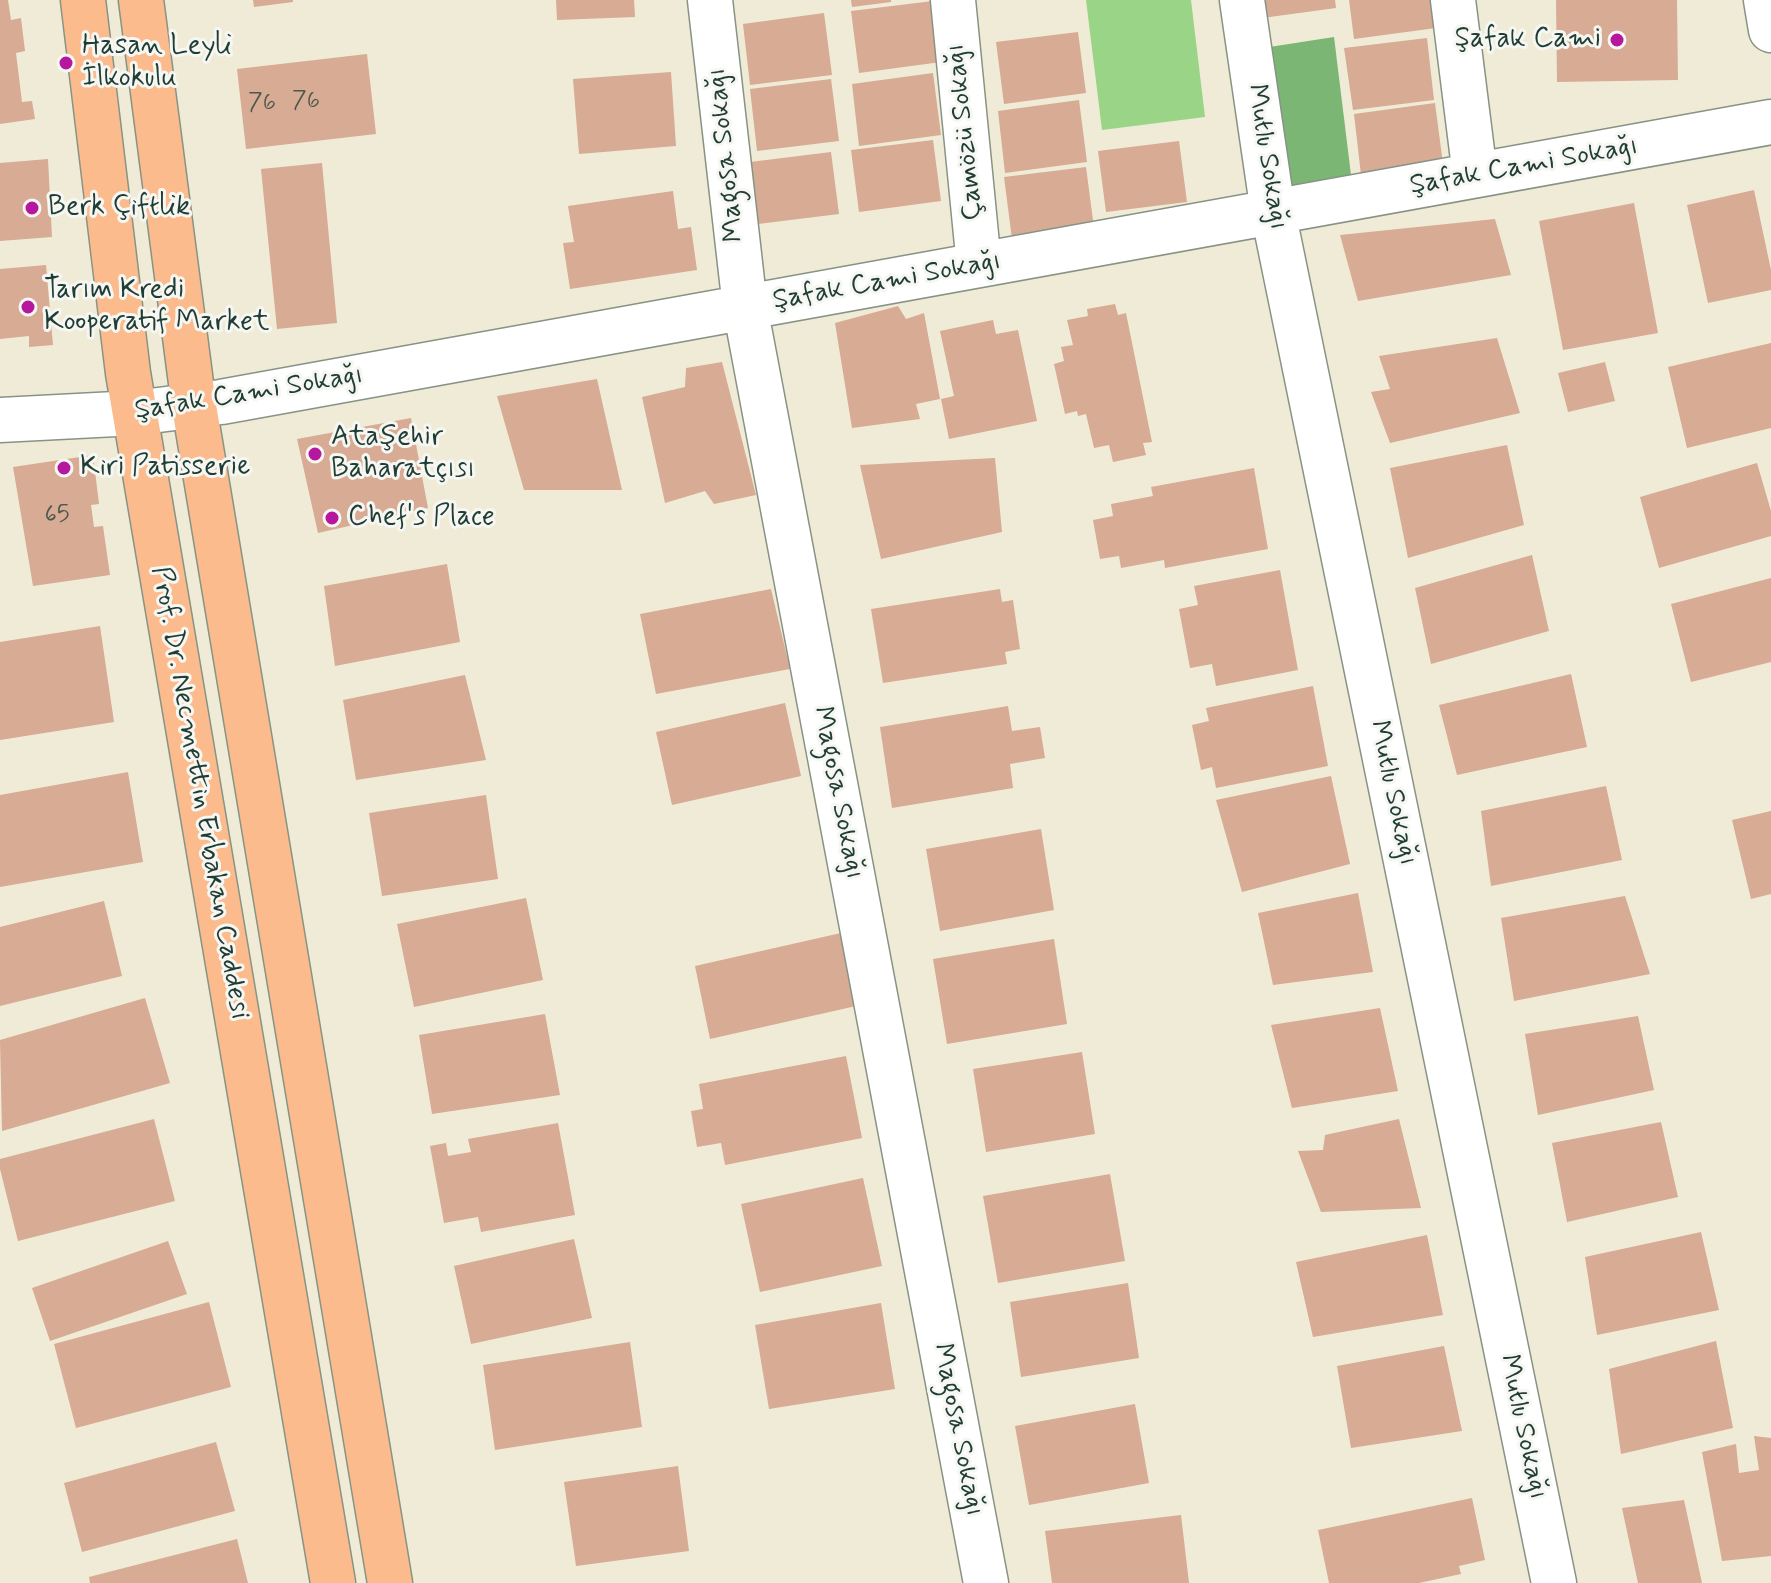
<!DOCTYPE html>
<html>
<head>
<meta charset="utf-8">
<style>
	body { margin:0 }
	canvas { display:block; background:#efebd6 }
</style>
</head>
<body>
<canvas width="1771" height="1583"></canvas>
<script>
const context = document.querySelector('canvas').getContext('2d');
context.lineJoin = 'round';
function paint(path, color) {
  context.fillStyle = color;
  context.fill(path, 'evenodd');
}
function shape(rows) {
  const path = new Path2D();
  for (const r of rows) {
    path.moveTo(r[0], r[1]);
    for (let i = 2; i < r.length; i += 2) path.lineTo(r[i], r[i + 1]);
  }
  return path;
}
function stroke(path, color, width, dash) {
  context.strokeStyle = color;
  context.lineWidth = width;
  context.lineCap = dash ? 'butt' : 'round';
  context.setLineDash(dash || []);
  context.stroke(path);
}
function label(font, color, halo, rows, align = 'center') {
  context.font = font + ' Mynerve,sans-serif';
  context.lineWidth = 6;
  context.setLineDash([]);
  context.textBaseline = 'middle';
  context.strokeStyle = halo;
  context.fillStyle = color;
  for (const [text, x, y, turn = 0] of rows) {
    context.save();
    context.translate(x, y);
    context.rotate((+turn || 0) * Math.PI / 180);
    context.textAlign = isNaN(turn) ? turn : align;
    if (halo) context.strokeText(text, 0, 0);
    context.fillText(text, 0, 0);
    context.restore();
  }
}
paint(shape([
	[1086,0,1191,0,1205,117,1102,130]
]), '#9ad487');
paint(shape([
	[1334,37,1352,183,1283,191,1263,48]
]), '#7bb674');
paint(shape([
	[0,0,8,0,11,20,21,18,25,51,16,53,22,102,32,101,35,119,0,124],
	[253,0,293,0,293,2,254,7],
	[556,0,634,0,635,17,557,20],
	[851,0,891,0,891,2,852,7],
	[1252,0,1335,0,1336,8,1255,19],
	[1349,0,1432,0,1436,28,1354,39],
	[1556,0,1677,0,1678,80,1557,82],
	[933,1,941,62,859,73,851,11],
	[824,13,832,75,750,85,743,24],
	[1078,32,1086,93,1004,104,996,42],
	[1427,38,1434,100,1353,110,1344,48],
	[367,54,376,134,246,149,237,69],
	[671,72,676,146,579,154,573,79],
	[933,73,941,135,859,146,852,84],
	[831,79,839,141,757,151,750,89],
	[1079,100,1087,162,1005,173,998,111],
	[1435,103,1443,164,1361,175,1354,114],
	[933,140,941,201,859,212,851,150],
	[1179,141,1187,202,1106,212,1098,151],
	[831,152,839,214,758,224,750,162],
	[48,159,52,237,0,241,0,163],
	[322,163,337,323,277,329,261,169],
	[1086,167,1094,228,1012,239,1004,177],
	[1754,190,1771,270,1771,290,1708,303,1687,205],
	[673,191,678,229,691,227,697,270,570,289,563,243,574,242,568,206],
	[1634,203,1658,333,1563,350,1539,221],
	[1495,219,1511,275,1358,301,1340,235],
	[46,265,53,345,29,347,29,336,0,339,0,269],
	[1115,304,1118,315,1126,313,1152,442,1143,443,1146,455,1113,462,1109,445,1094,448,1086,414,1078,416,1077,411,1065,414,1054,364,1064,361,1061,347,1073,345,1067,320,1088,316,1087,309],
	[898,306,906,319,924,313,940,399,916,404,920,419,852,428,835,323],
	[993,320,996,334,1018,330,1037,421,949,439,941,399,954,396,940,331],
	[1497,338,1520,413,1390,443,1371,392,1390,389,1379,356],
	[1771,343,1771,428,1687,448,1668,367],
	[722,362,756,495,714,504,705,491,665,503,642,397,685,387,686,368],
	[1605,362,1615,401,1568,412,1558,373],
	[597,379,622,490,524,490,497,396],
	[411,418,428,508,318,533,297,439],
	[1507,445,1524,525,1408,558,1390,468],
	[93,455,99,504,91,505,94,527,103,526,110,575,33,586,13,467],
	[995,458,1002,532,881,559,860,465],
	[1757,463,1771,511,1771,536,1659,568,1640,497],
	[1254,468,1268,549,1165,568,1164,560,1121,568,1119,556,1100,559,1093,520,1113,516,1111,504,1153,496,1151,487],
	[1532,555,1549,631,1431,664,1415,588],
	[447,564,460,642,335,666,324,586],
	[1280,570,1298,670,1216,686,1212,664,1190,668,1179,609,1198,605,1194,586],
	[1771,578,1771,662,1691,682,1671,604],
	[771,589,790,669,656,694,640,614],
	[1000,589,1002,602,1013,600,1020,649,1005,652,1007,664,883,683,871,609],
	[100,626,114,722,0,740,0,642],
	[1571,674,1587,747,1457,775,1439,705],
	[465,675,486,760,356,780,343,700],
	[1313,686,1328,766,1216,788,1212,767,1201,770,1192,725,1209,721,1206,708],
	[785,703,801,776,672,805,656,732],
	[1008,706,1012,731,1040,727,1045,758,1010,764,1013,788,892,808,880,727],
	[128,772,143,862,0,887,0,795],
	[1331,776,1350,864,1242,892,1216,800],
	[1606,786,1622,860,1491,886,1481,811],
	[486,795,498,879,382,896,369,813],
	[1771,811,1771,894,1751,899,1732,820],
	[1041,829,1054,910,940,931,926,849],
	[1358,893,1373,972,1273,985,1258,913],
	[1625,896,1650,974,1514,1001,1501,918],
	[526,898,543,980,414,1007,397,924],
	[104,901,122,976,0,1006,0,927],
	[841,933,856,1006,710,1039,695,966],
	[1054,939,1067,1024,947,1044,933,959],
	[145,998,170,1083,2,1131,0,1040],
	[1380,1008,1398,1091,1292,1108,1271,1025],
	[545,1014,560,1095,432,1114,419,1035],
	[1638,1016,1654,1090,1538,1115,1525,1034],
	[1082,1052,1095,1134,986,1152,973,1069],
	[846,1056,862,1138,725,1165,721,1143,697,1147,691,1111,703,1109,699,1084],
	[154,1119,175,1201,18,1241,0,1169,0,1159],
	[1399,1119,1421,1208,1321,1212,1298,1151,1323,1150,1325,1135],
	[1661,1122,1678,1197,1567,1222,1552,1143],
	[558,1123,575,1215,481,1232,478,1217,444,1223,430,1146,446,1143,448,1156,471,1152,468,1139],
	[1110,1174,1125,1261,998,1283,983,1196],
	[863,1178,882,1266,760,1292,741,1204],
	[1701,1232,1719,1310,1597,1335,1585,1257],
	[1427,1235,1443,1315,1313,1337,1296,1262],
	[574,1239,592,1318,471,1344,454,1266],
	[168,1241,187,1294,50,1341,32,1288],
	[1128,1283,1139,1358,1021,1377,1010,1302],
	[209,1302,231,1387,76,1428,54,1344],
	[881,1303,895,1389,769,1409,755,1325],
	[1716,1341,1733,1428,1621,1454,1609,1369],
	[630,1342,642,1427,495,1450,483,1365],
	[1444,1346,1462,1431,1351,1448,1337,1366],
	[1135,1404,1149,1483,1029,1505,1015,1426],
	[1754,1436,1771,1438,1771,1556,1722,1561,1702,1452,1736,1444,1739,1473,1759,1470],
	[216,1442,235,1511,82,1552,64,1483],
	[678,1466,689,1551,576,1566,564,1482],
	[1472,1498,1485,1560,1459,1566,1461,1574,1419,1583,1329,1583,1318,1530],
	[1684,1500,1702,1583,1638,1583,1622,1508],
	[1181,1515,1189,1583,1052,1583,1045,1531],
	[237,1539,248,1583,90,1583,89,1577]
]), '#d7ab94');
const minor = shape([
	[710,0,745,307,986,1583],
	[953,0,979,265],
	[1242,0,1273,212,1554,1583],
	[1453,0,1475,175],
	[1766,0,1771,30],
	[0,420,135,413,221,402,1771,122]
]);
const major = shape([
	[83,0,128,373,333,1583],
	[141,0,194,406,390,1583]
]);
stroke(minor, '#879485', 47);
stroke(major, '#879485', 47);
stroke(minor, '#fff', 44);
stroke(major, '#fbbb8c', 44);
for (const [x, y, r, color] of [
	[1617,40,8,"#b5179e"],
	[66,63,8,"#b5179e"],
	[32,208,8,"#b5179e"],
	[28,307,8,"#b5179e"],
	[315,454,8,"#b5179e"],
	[64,468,8,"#b5179e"],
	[332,518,8,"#b5179e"]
]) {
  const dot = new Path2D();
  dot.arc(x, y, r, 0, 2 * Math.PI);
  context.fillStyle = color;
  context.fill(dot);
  stroke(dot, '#f6f6f2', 3);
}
label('24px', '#4d584c', null, [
	["76",306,102],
	["76",262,104],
	["65",57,516]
]);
label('28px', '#1f3d34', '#f6f6f2', [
	["Şafak Cami",1601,40,"right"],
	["Hasan Leyli",82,47],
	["İlkokulu",82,79],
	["Berk Çiftlik",48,208],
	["Tarım Kredi",44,291],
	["Kooperatif Market",44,323],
	["Ataşehir",331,438],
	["Baharatçısı",331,470],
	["Kiri Patisserie",80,468],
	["Chef's Place",348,518]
], 'left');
label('28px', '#1f3d34', '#f6f6f2', [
	["Çamözü Sokağı",966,132,-96],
	["Magosa Sokağı",727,155,-96],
	["Mutlu Sokağı",1266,157,81],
	["Şafak Cami Sokağı",1524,167,-10],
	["Şafak Cami Sokağı",887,282,-10],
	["Şafak Cami Sokağı",249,394,-9],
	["Prof. Dr. Necmettin Erbakan Caddesi",199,793,80],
	["Magosa Sokağı",837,793,79],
	["Mutlu Sokağı",1392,793,78],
	["Mutlu Sokağı",1522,1427,78],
	["Magosa Sokağı",957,1430,79]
]);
</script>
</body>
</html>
